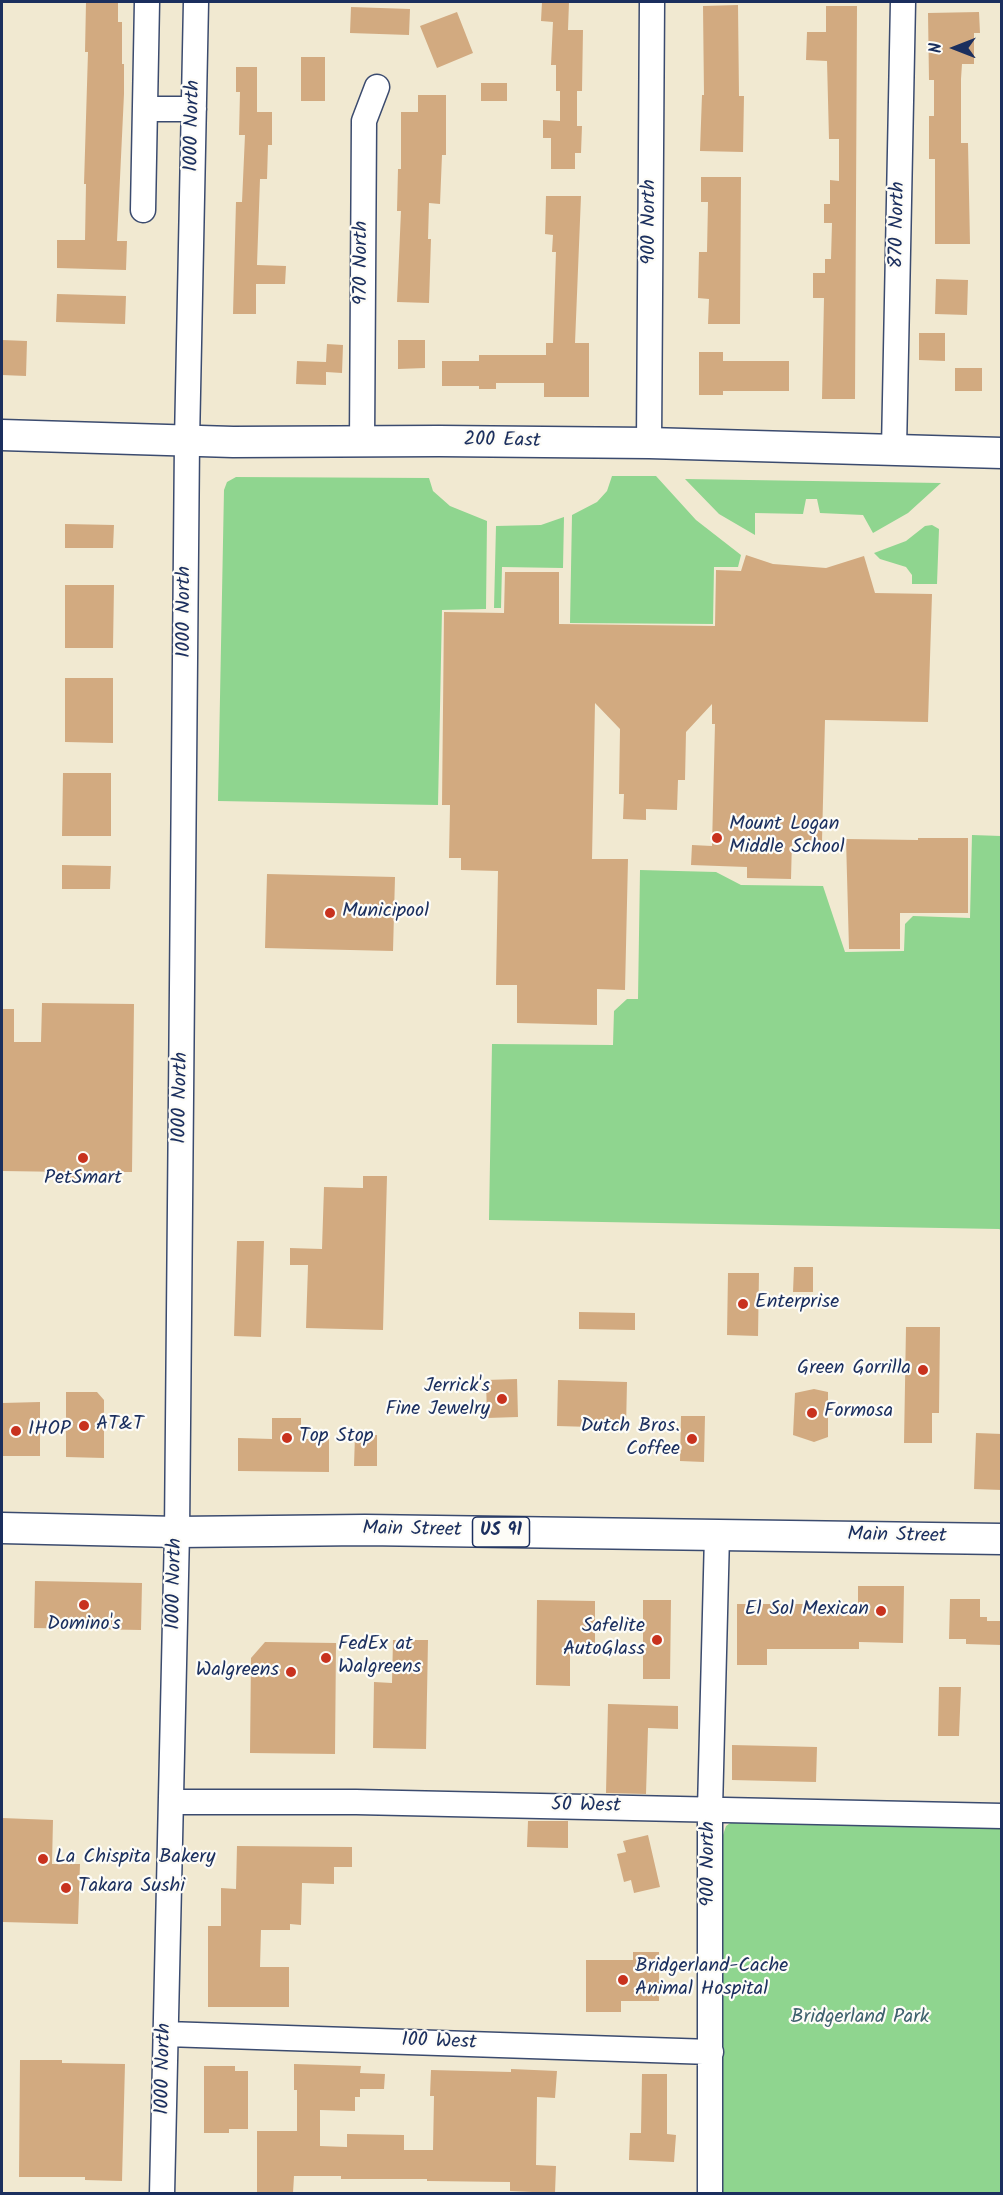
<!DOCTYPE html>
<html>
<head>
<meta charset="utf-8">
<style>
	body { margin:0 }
	#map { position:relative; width:1003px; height:2195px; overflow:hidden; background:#f1e9d1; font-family:Kalam,sans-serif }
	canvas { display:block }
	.frame { position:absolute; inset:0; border:3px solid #1b2f5e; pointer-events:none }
	.north { position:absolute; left:925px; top:18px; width:60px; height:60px; -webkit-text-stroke:4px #fdfcf7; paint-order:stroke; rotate:270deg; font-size:16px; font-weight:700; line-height:24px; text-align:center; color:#1b2f5e }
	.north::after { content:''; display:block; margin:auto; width:21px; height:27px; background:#1b2f5e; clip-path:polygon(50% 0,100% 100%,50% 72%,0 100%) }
</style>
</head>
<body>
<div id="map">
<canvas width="1003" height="2195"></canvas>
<div class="frame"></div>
<div class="north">N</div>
</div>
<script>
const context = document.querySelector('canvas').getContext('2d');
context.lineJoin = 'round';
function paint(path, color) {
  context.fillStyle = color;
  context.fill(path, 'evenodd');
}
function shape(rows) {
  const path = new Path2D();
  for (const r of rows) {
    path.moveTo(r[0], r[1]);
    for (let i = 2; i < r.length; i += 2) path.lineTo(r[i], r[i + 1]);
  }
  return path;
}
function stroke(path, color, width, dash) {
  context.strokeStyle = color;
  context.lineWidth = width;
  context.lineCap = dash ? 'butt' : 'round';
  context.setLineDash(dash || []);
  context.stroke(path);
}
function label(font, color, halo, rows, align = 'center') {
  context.font = font + ' Kalam,sans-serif';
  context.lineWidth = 4.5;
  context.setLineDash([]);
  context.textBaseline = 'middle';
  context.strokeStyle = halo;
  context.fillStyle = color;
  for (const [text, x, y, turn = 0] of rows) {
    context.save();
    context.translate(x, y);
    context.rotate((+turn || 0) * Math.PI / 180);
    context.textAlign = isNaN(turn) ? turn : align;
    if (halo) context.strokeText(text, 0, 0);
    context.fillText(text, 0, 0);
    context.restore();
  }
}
paint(shape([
	[612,476,656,476,696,520,741,555,738,567,714,567,713,624,570,623,572,515,597,502,607,491],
	[236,477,429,478,433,491,450,506,487,521,486,609,442,610,438,805,218,801,224,490,227,482],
	[685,479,941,483,908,513,873,533,863,515,820,513,817,499,806,499,803,514,755,513,755,535,719,514],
	[564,517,563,568,502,567,501,608,494,608,496,526,541,525],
	[932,525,939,529,937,584,912,584,912,575,906,567,880,559,874,553,906,541,925,526],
	[972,835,1001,836,1001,1230,999,1229,489,1220,492,1044,613,1045,614,1011,627,999,638,999,640,870,716,872,741,885,823,886,845,952,904,951,905,924,913,916,970,918],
	[736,1819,1001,1823,1001,2193,717,2194,720,1844,726,1826]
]), '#8fd58f');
paint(shape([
	[86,2,118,2,118,22,122,22,122,64,124,64,124,94,117,241,127,241,126,270,57,268,57,240,85,240,86,184,84,184,88,52,85,52],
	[542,2,569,2,568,30,583,30,582,91,577,91,577,126,582,126,581,153,575,153,575,169,551,169,551,138,543,138,543,120,560,121,560,91,556,91,556,65,551,65,553,22,541,21],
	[738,5,739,96,744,96,743,152,700,151,702,95,704,95,703,6],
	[826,6,857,6,855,399,822,399,824,298,813,298,813,273,825,273,825,259,831,259,832,223,824,223,824,204,830,204,830,180,839,181,839,139,829,139,827,61,806,60,807,32,826,32],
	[351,7,410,9,409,35,350,33],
	[457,12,473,53,437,68,420,26],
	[979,12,980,33,974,33,974,64,962,64,961,79,961,143,968,143,970,244,935,244,935,159,929,159,929,116,934,116,934,80,929,80,928,13],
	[301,57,325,57,325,101,301,101],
	[236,67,257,67,257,112,272,112,272,145,268,145,267,179,260,179,257,265,286,266,285,284,256,284,256,314,233,314,236,202,242,202,245,135,239,135,240,92,236,92],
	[481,83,507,83,507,101,481,101],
	[418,95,446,95,446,155,442,155,440,204,429,203,428,239,431,239,429,303,397,302,401,211,397,211,398,169,401,169,401,112,418,112],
	[701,177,741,177,740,324,708,324,709,299,698,298,699,252,707,252,708,202,701,202],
	[546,196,581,196,575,343,589,343,589,397,544,397,544,383,496,383,496,389,479,389,479,386,442,386,442,361,479,361,479,355,546,355,546,343,553,343,556,252,552,252,553,235,545,234],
	[936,279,968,280,967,315,935,314],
	[57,294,126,296,125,324,56,322],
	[919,333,945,333,945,361,919,360],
	[2,340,27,341,26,376,2,375],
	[398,340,425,340,425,368,398,369],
	[327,344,343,345,342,373,326,372,326,385,296,384,297,361,326,362],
	[699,352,723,352,723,361,789,361,789,391,723,391,723,395,699,395],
	[955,368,982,368,982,391,955,391],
	[65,524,114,525,113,548,65,548],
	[746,555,773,564,826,568,864,556,875,593,932,594,928,722,825,720,822,841,792,840,791,879,747,878,747,867,691,865,692,845,712,846,715,724,712,724,712,704,686,732,685,780,678,780,677,810,646,809,646,820,623,819,624,794,619,794,620,729,595,703,592,859,628,859,625,990,597,989,597,1025,517,1023,517,985,496,985,498,871,461,870,461,858,449,858,450,805,442,805,444,612,504,613,505,572,559,572,559,624,715,626,716,570,741,571],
	[65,585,114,585,113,648,65,648],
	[65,678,113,678,113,743,65,742],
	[63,773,111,773,111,836,62,836],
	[918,838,968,838,968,913,900,913,900,949,849,949,846,839,918,840],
	[62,865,111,866,110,889,62,889],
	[267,874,395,877,393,951,265,948],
	[42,1003,134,1004,132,1172,107,1172,107,1179,69,1179,69,1172,2,1171,2,1009,14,1009,14,1042,41,1042],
	[363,1176,387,1176,383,1330,306,1328,308,1265,290,1265,290,1248,322,1249,324,1187,363,1188],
	[237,1241,264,1241,261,1337,234,1336],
	[794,1267,813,1267,813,1292,793,1292],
	[728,1273,759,1273,758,1336,727,1335],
	[579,1312,635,1313,635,1330,579,1329],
	[906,1327,940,1327,939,1413,932,1413,932,1443,904,1443],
	[517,1379,518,1417,487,1418,486,1380],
	[558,1380,627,1382,626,1428,557,1426],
	[814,1389,828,1392,828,1437,814,1442,793,1435,795,1393],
	[66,1392,97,1392,104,1400,104,1458,66,1457],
	[40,1402,40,1456,2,1456,2,1403],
	[681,1416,705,1416,704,1462,680,1461],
	[272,1418,301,1418,301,1439,329,1439,329,1472,238,1471,238,1438,272,1439],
	[976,1433,1002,1434,1002,1490,974,1489],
	[355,1435,377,1435,377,1466,354,1466],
	[35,1581,142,1583,141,1630,34,1628],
	[858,1586,904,1586,903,1643,859,1642,859,1649,767,1649,767,1665,737,1665,737,1604,858,1604],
	[950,1599,980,1599,980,1617,987,1617,987,1621,1002,1621,1002,1645,966,1644,966,1639,949,1639],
	[537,1600,595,1601,595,1650,570,1650,570,1686,536,1685],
	[643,1600,671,1600,670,1679,643,1679],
	[393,1640,428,1640,426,1749,373,1748,374,1682,392,1683],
	[265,1642,336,1643,335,1754,250,1753,251,1658],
	[939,1687,961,1687,959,1736,938,1736],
	[608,1704,678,1706,678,1729,648,1728,646,1794,606,1793],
	[732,1745,817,1747,816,1782,732,1780],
	[2,1818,53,1820,52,1864,80,1864,78,1924,2,1922],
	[528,1821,568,1821,568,1848,527,1847],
	[648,1835,660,1887,634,1893,631,1880,624,1882,617,1854,626,1852,623,1841],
	[237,1846,352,1847,352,1867,334,1867,334,1884,302,1883,301,1925,290,1924,290,1930,261,1930,260,1967,289,1967,289,2007,208,2007,208,1926,221,1926,221,1888,236,1889],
	[633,1952,659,1952,659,2001,621,2001,621,2012,586,2012,586,1960,633,1960],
	[20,2060,62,2060,62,2063,125,2064,122,2181,85,2180,85,2177,19,2177],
	[294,2064,361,2066,360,2073,385,2074,384,2089,360,2089,360,2097,355,2097,355,2111,320,2110,320,2146,347,2147,347,2134,404,2135,404,2150,433,2150,434,2096,430,2096,431,2070,511,2072,511,2069,557,2071,555,2098,537,2097,536,2165,556,2166,555,2193,510,2191,510,2182,427,2181,427,2179,341,2179,341,2176,294,2176,293,2193,257,2193,257,2131,297,2131,297,2090,294,2090],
	[204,2066,235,2066,235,2071,248,2071,248,2129,229,2129,229,2133,204,2133],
	[642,2074,667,2074,667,2134,676,2135,674,2162,629,2160,630,2133,641,2133]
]), '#d2aa80');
const minor = shape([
	[145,109,194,109],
	[143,210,147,2],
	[362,442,364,121,377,87],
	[649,443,652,2],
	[894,449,903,2],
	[171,1802,356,1802,1002,1816],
	[166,2034,711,2052],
	[162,2194,177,1532,187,441,196,2],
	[710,2194,710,1809,717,1535]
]);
const major = shape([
	[2,435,233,442,439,441,649,443,1002,453],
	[2,1528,177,1532,365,1530,1002,1539]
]);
stroke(minor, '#3b4b6f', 27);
stroke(major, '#3b4b6f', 33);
stroke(minor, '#fff', 24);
stroke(major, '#fff', 30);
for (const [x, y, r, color] of [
	[717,838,6,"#c8321e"],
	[330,913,6,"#c8321e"],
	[83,1158,6,"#c8321e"],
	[743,1304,6,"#c8321e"],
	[923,1370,6,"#c8321e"],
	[502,1399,6,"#c8321e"],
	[812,1413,6,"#c8321e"],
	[84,1426,6,"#c8321e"],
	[16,1431,6,"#c8321e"],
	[287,1438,6,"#c8321e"],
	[692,1439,6,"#c8321e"],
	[84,1605,6,"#c8321e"],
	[881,1611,6,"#c8321e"],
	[657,1640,6,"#c8321e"],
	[326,1658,6,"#c8321e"],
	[291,1672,6,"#c8321e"],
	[43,1859,6,"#c8321e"],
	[66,1888,6,"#c8321e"],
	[623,1980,6,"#c8321e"]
]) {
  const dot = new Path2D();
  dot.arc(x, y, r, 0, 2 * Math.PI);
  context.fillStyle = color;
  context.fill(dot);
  stroke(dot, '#fdfcf7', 2);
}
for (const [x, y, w] of [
	[501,1532,57]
]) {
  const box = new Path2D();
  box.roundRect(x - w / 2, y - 15, w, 30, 4.5);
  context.fillStyle = '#fdfcf7';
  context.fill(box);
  stroke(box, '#1b2f5e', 1.5);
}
label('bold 18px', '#1b2f5e', null, [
	["US 91",501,1532]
]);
label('20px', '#1b2f5e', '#fdfcf7', [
	["1000 North",194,126,-89],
	["900 North",651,222,-90],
	["870 North",899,225,-89],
	["970 North",363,263,-90],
	["200 East",502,442,1],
	["1000 North",186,612,-90],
	["1000 North",182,1098,-89],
	["Main Street",412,1531,1],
	["Main Street",897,1537,1],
	["1000 North",176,1584,-89],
	["50 West",586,1807,1],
	["900 North",710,1864,-90],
	["100 West",439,2043,2],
	["1000 North",165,2069,-89]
]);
label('20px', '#1b2f5e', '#fdfcf7', [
	["Mount Logan",729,826],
	["Middle School",729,849],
	["Municipool",342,913],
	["PetSmart",83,1180,"center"],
	["Enterprise",755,1304],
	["Green Gorrilla",911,1370,"right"],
	["Jerrick's",490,1388,"right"],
	["Fine Jewelry",490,1411,"right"],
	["Formosa",824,1413],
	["AT&T",96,1426],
	["Dutch Bros.",680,1428,"right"],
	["Coffee",680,1451,"right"],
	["IHOP",28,1431],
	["Top Stop",299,1438],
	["El Sol Mexican",869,1611,"right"],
	["Domino's",84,1626,"center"],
	["Safelite",645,1628,"right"],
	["AutoGlass",645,1651,"right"],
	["FedEx at",338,1646],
	["Walgreens",338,1669],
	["Walgreens",279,1672,"right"],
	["La Chispita Bakery",55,1859],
	["Takara Sushi",78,1888],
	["Bridgerland-Cache",635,1968],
	["Animal Hospital",635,1991]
], 'left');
label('20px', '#3e616d', '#fdfcf7', [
	["Bridgerland Park",860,2019]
]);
</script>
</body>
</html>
